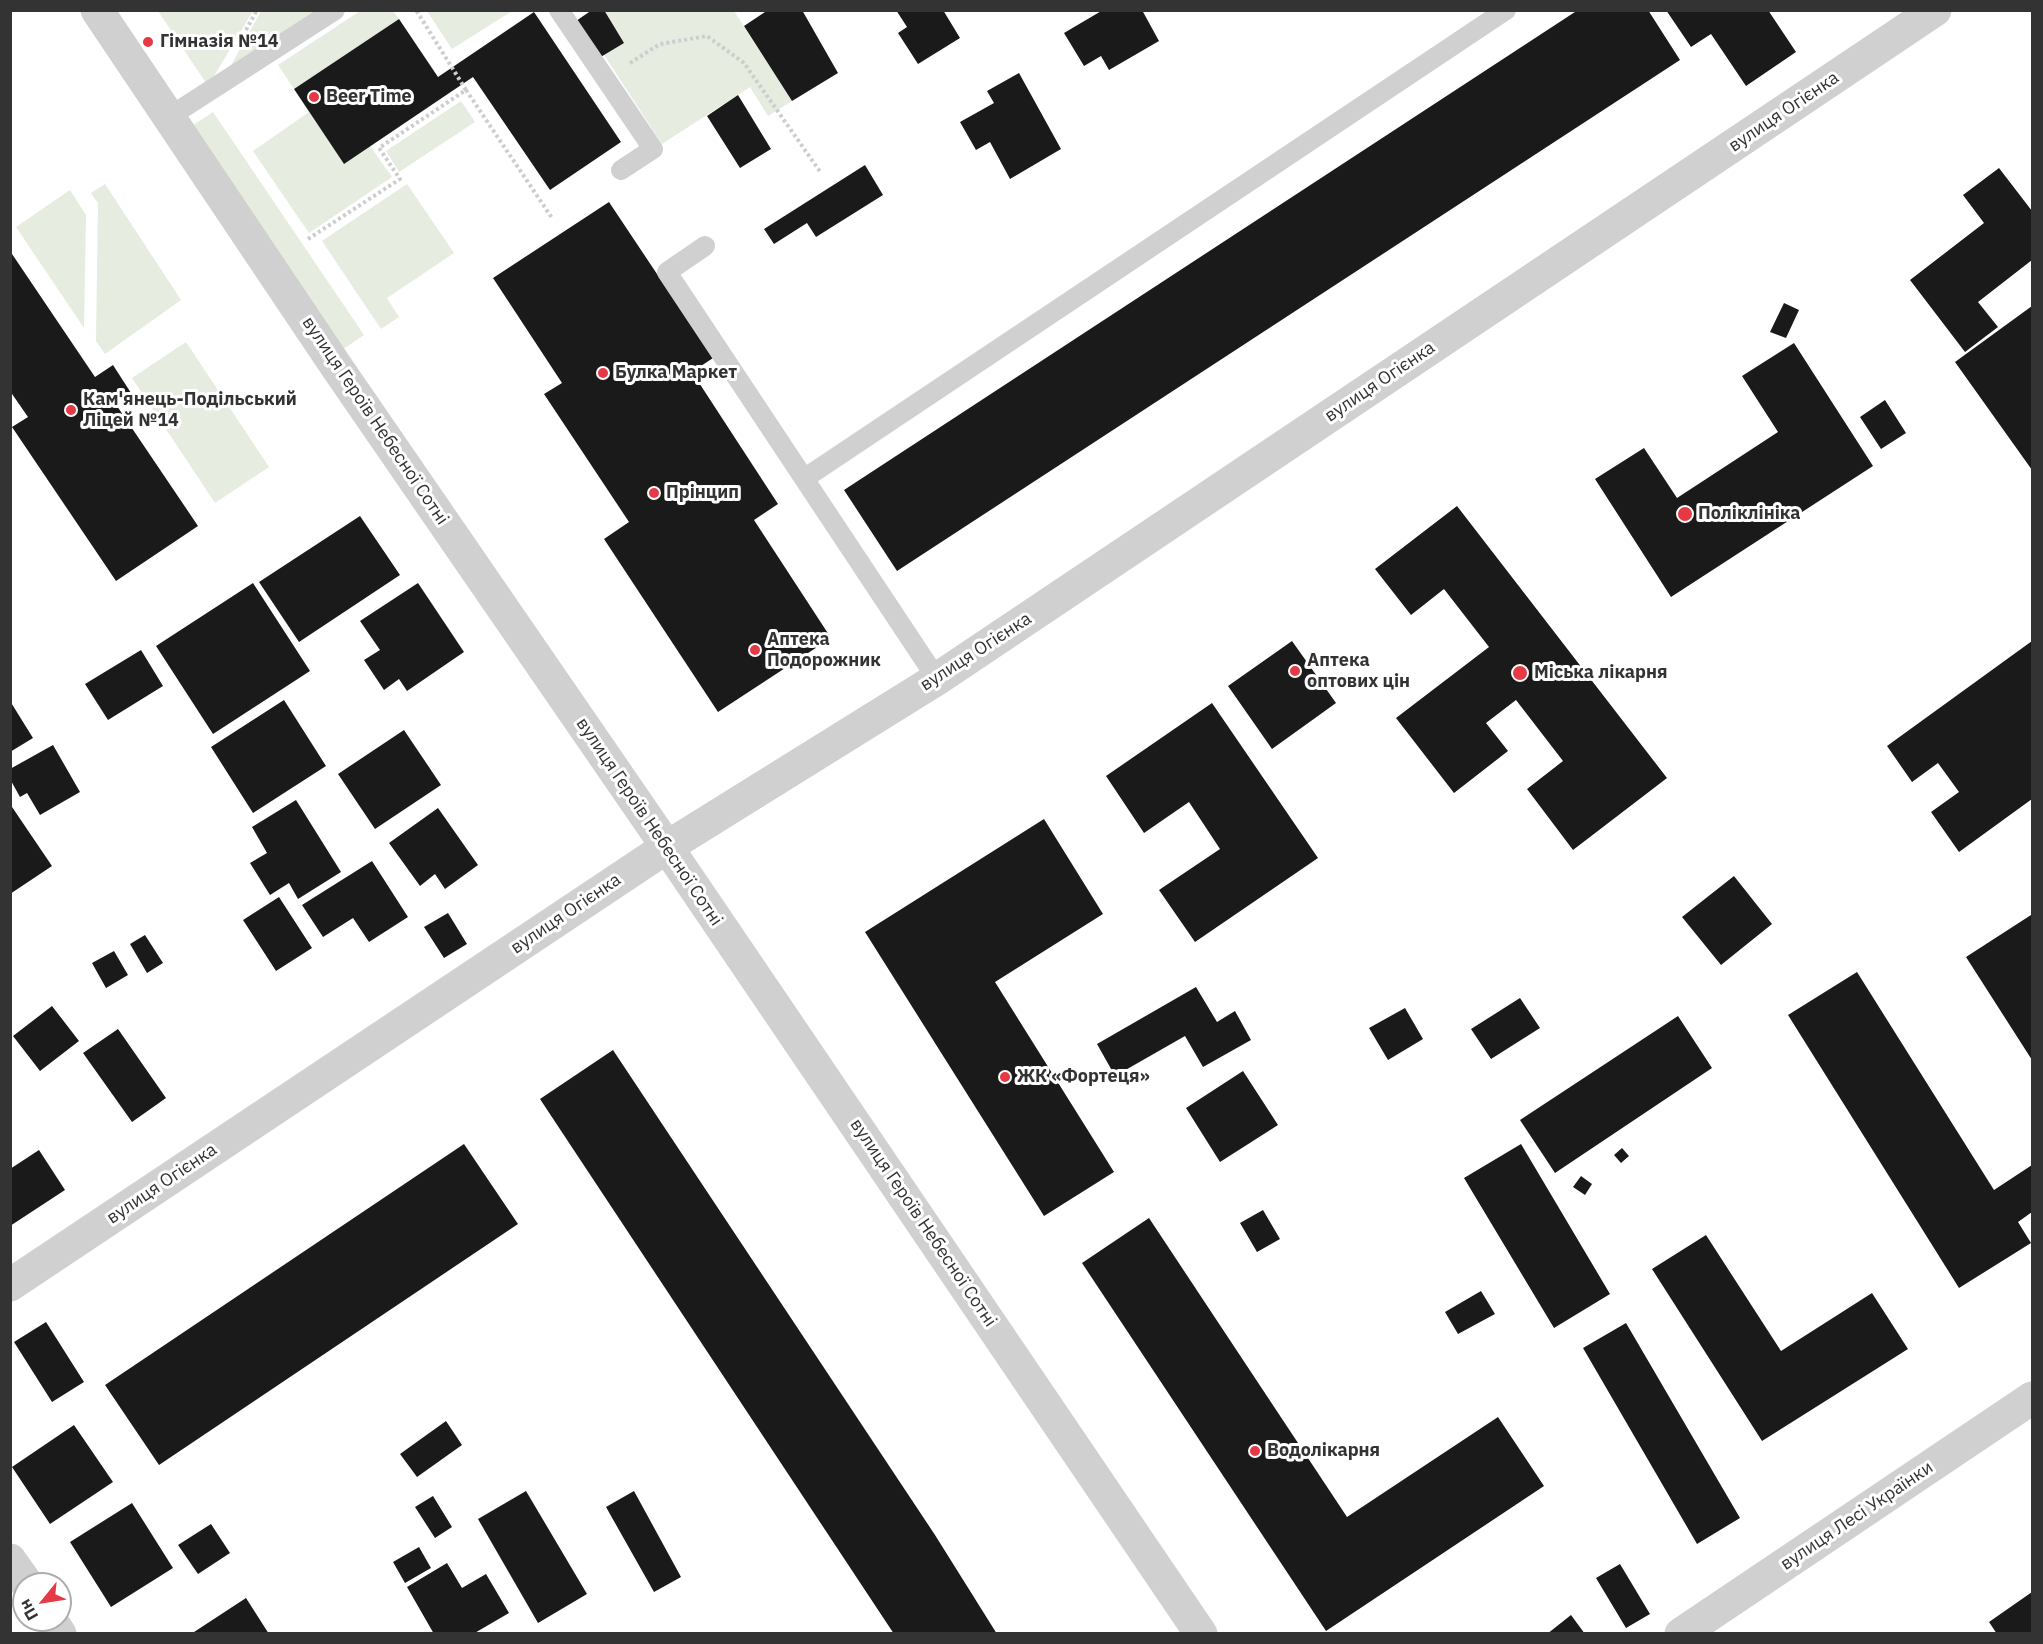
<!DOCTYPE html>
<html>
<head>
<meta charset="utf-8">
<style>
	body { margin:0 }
	#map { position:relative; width:2043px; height:1644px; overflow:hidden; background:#fff; font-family:"IBM Plex Sans",sans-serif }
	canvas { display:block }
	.frame { position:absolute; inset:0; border:12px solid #333; pointer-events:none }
	.north { position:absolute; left:12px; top:1572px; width:60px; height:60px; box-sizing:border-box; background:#fff; border:2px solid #adadad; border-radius:50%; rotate:240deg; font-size:16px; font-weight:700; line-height:24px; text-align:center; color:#333 }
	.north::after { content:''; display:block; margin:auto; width:21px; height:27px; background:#e63946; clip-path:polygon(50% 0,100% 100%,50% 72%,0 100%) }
</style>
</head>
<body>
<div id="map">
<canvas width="2043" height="1644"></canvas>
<div class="frame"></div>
<div class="north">Пн</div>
</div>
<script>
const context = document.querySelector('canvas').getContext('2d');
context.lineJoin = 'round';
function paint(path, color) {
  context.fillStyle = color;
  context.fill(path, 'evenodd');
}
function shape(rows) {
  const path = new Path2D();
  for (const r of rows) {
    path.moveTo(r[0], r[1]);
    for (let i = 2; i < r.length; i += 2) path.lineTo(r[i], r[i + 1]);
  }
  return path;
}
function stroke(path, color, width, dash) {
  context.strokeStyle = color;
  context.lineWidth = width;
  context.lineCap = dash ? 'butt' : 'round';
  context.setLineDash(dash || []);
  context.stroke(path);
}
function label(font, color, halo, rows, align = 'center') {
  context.font = font + ' "IBM Plex Sans",sans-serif';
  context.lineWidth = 6;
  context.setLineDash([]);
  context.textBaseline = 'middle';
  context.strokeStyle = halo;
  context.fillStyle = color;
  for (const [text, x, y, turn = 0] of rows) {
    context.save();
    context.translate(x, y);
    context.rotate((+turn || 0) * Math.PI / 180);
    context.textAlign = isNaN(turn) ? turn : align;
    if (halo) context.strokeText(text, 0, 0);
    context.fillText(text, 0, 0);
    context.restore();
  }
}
paint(shape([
	[290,10,330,11,223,80,261,11,285,11,287,12],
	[158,11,253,11,208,86],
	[360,11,393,11,399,19,294,89,278,65],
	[427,11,512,11,452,49],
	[592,11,734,11,792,101,768,116,750,87,662,144,580,18],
	[461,101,475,122,399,172,386,151],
	[213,112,364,335,339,352,189,128],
	[309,112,344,164,370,146,392,177,309,233,253,151],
	[105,184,181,300,105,354,96,341,98,203,91,193],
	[407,184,454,253,387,298,399,317,381,329,322,241],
	[70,190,86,215,84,328,16,227],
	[186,342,269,467,215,503,132,378]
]), '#e6ecdf');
paint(shape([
	[592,10,604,10,624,43,599,58,576,21],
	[768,10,802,10,838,73,792,101,744,26],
	[896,10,943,10,960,38,918,64,898,33,907,27],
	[1103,10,1142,10,1159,41,1109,70,1101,56,1084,66,1064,33],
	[1578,10,1648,10,1680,60,897,571,844,490],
	[1666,10,1768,10,1796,52,1746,86,1711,34,1691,47],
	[534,12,621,142,550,190,473,77,344,164,294,89,399,19,438,77],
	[1019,73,1061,149,1010,179,990,142,976,150,960,122,994,103,987,91],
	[738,95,771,149,740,168,707,116],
	[865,165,883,195,816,237,807,223,774,244,764,229],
	[1999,168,2032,211,2032,260,1978,302,1998,327,1965,352,1910,280,1984,223,1963,195],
	[609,202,713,358,692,372,778,504,754,520,831,638,718,712,604,539,629,522,544,394,562,383,493,278],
	[10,251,95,377,113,365,131,393,115,403,198,526,116,581,12,427,28,417,10,391],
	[1784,303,1799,310,1786,338,1770,332],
	[2032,306,2032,470,1955,362],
	[1794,343,1873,466,1671,597,1595,479,1644,448,1677,498,1778,432,1742,376],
	[1885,400,1906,433,1881,449,1860,417],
	[1457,506,1667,778,1573,850,1527,789,1563,761,1516,700,1486,723,1508,751,1454,793,1396,718,1489,647,1444,589,1411,615,1375,569],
	[360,516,400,575,299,642,259,582],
	[253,583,310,671,213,734,156,646],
	[418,583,464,652,407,691,399,679,384,690,364,660,380,650,360,621],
	[1292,641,1336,703,1272,749,1228,686],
	[2032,641,2032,799,1959,852,1931,812,1959,792,1938,763,1912,782,1887,746],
	[141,650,163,686,108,720,85,684],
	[284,700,326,766,253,813,211,747],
	[10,701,33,738,10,752],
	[1212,703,1318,858,1195,942,1159,890,1220,849,1189,802,1144,833,1106,776],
	[404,730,441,785,375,829,338,774],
	[53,745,80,792,40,815,27,793,20,797,10,779,10,769],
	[296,800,341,872,298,899,289,883,270,895,250,863,267,853,252,827],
	[10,804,52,866,10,894],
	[438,808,478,865,445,889,435,874,420,886,389,843],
	[1044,819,1103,914,995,982,1114,1172,1044,1216,865,932],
	[372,861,408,917,369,942,353,918,323,937,302,905],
	[1734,876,1772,924,1721,965,1682,917],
	[279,897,312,948,276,971,243,920],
	[448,913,467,944,444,958,424,927],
	[2031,915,2032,917,2032,1060,1966,957],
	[145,935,163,963,147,973,130,944],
	[114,951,128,975,106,988,92,963],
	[1857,972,1994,1190,2032,1165,2032,1212,2018,1222,2031,1243,1959,1288,1788,1015],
	[1196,987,1217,1022,1235,1011,1251,1040,1203,1067,1185,1036,1115,1076,1097,1044],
	[1520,998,1540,1028,1491,1059,1471,1029],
	[52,1006,79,1041,40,1071,13,1036],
	[1405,1008,1423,1039,1388,1060,1369,1028],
	[1678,1016,1712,1068,1555,1173,1520,1120],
	[118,1029,166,1098,132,1122,83,1053],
	[613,1050,935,1535,997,1634,894,1634,540,1099],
	[1243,1071,1278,1125,1220,1162,1186,1108],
	[464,1144,518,1224,159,1465,105,1385],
	[1521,1144,1610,1294,1554,1328,1464,1178],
	[1622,1148,1629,1156,1621,1163,1614,1155],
	[39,1150,65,1190,10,1226,10,1169],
	[1581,1176,1592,1184,1585,1195,1573,1187],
	[1263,1210,1280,1239,1257,1252,1240,1223],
	[1149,1218,1347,1517,1498,1417,1544,1486,1326,1631,1082,1263],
	[1706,1235,1781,1351,1872,1293,1908,1349,1762,1441,1652,1269],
	[1481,1291,1495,1314,1458,1334,1445,1312],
	[46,1322,84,1382,52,1402,14,1342],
	[1626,1323,1740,1518,1697,1544,1583,1348],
	[446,1421,462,1445,417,1477,400,1454],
	[74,1425,113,1482,50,1524,12,1467],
	[526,1491,587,1594,538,1623,478,1519],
	[634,1491,681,1577,654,1592,606,1507],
	[433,1496,452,1527,435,1538,415,1507],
	[132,1503,173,1568,111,1607,70,1542],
	[211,1524,230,1553,198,1574,178,1545],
	[419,1547,431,1568,405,1583,393,1562],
	[447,1563,462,1588,486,1574,509,1613,473,1634,434,1634,407,1587],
	[1620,1564,1650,1614,1626,1628,1596,1578],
	[2032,1592,2032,1634,1997,1634,1989,1622],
	[246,1598,269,1634,191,1634],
	[1571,1615,1585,1634,1547,1634]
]), '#1a1a1a');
stroke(shape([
	[246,30,257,10],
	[630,63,660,44,707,36,744,63,821,173],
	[466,90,552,218],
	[308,239,400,179,379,148,466,90,416,10]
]), '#cdcdcd', 4, [3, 3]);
stroke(shape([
	[559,10,653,149,621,170],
	[169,117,335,10],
	[705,246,667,272,937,679],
	[805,478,1506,10]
]), '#d0d0d0', 20);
stroke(shape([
	[97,10,336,366,667,847,1201,1634],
	[10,1285,667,847,937,679,1935,10],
	[10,1560,27,1584],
	[51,1620,60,1634]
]), '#d0d0d0', 33);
stroke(shape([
	[1681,1634,2032,1398]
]), '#d0d0d0', 33);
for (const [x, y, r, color] of [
	[148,42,6,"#e63946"],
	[314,97,6,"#e63946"],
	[603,373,6,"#e63946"],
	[71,410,6,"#e63946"],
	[654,493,6,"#e63946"],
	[1685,514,8,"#e63946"],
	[755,650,6,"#e63946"],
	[1295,671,6,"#e63946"],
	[1520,673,8,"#e63946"],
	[1005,1077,6,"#e63946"],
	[1255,1451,6,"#e63946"]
]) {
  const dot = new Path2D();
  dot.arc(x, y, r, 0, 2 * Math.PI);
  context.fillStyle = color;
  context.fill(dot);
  stroke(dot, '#fff', 2);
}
label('bold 18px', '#333', '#fff', [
	["Гімназія №14",160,42],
	["Beer Time",326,97],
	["Булка Маркет",615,373],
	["Кам'янець-Подільський",83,400],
	["Ліцей №14",83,421],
	["Прінцип",666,493],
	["Поліклініка",1698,514],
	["Аптека",767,640],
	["Подорожник",767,661],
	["Аптека",1307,661],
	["оптових цін",1307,682],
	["Міська лікарня",1534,673],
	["ЖК «Фортеця»",1017,1077],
	["Водолікарня",1267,1451]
], 'left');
label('18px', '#333', '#fff', [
	["вулиця Огієнка",1784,112,-34],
	["вулиця Огієнка",1380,382,-34],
	["вулиця Героїв Небесної Сотні",375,421,56],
	["вулиця Огієнка",976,652,-33],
	["вулиця Героїв Небесної Сотні",649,822,56],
	["вулиця Огієнка",566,914,-34],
	["вулиця Огієнка",162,1184,-34],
	["вулиця Героїв Небесної Сотні",923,1223,56],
	["вулиця Лесі Українки",1857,1516,-34]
]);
</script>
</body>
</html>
